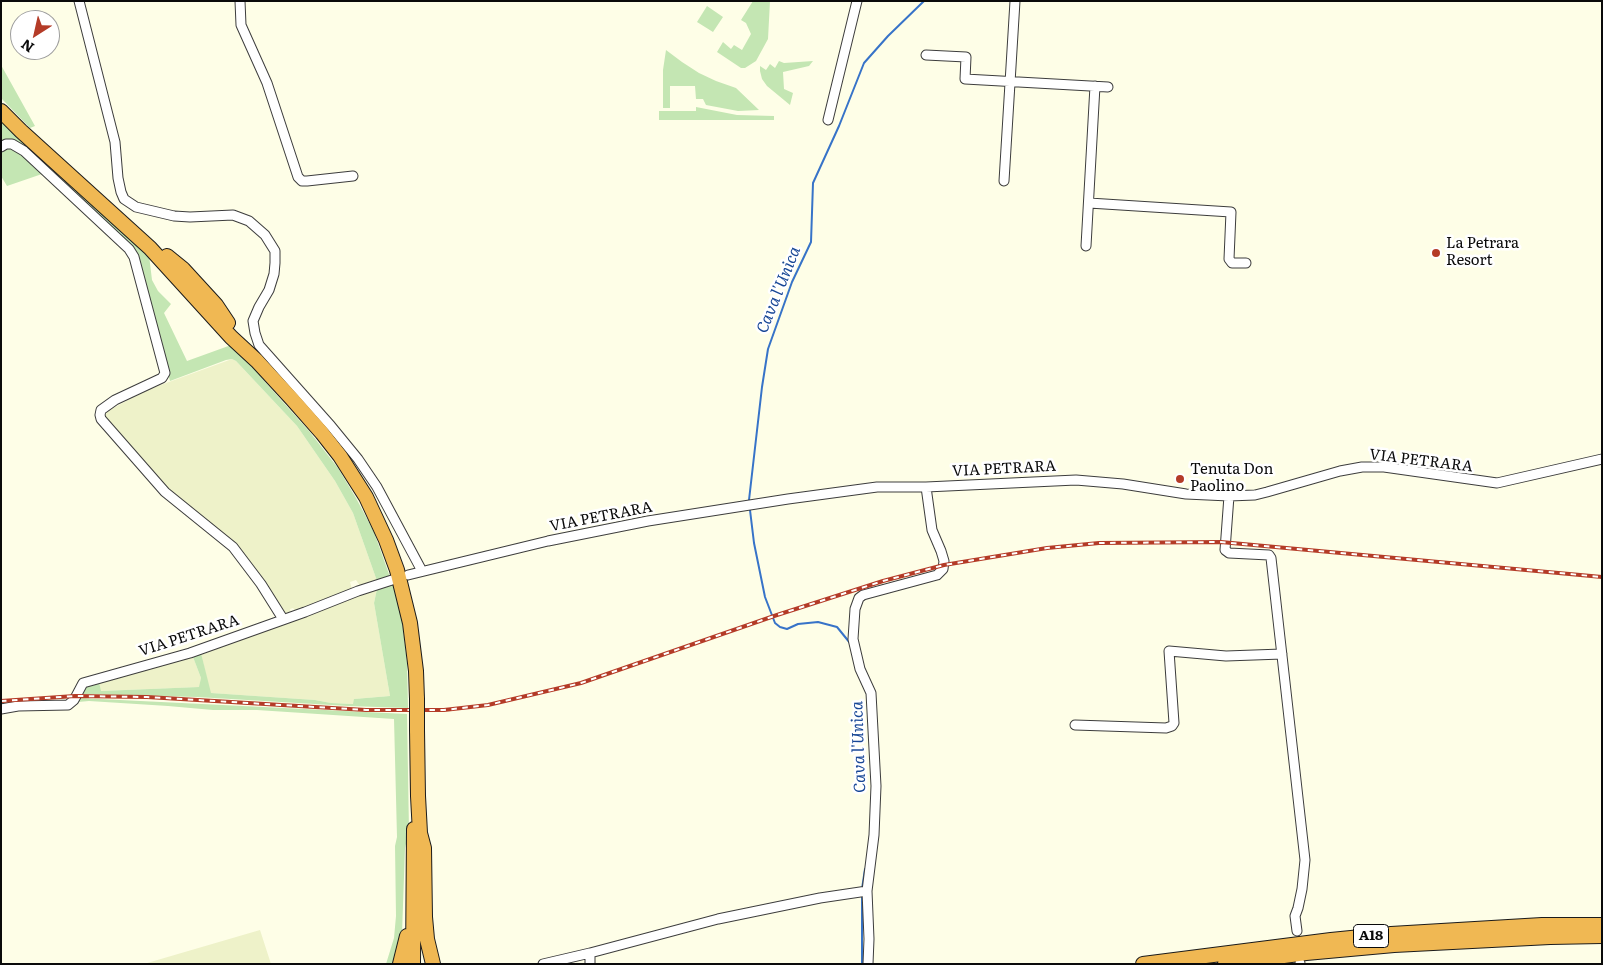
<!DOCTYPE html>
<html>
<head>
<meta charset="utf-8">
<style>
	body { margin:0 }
	#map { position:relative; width:1603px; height:965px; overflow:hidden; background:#fefee7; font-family:Literata,serif }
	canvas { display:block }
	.frame { position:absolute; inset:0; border:2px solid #0a0a0a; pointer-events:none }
	.north { position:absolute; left:10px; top:10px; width:50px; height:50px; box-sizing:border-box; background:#fff; border:1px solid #9d9d9d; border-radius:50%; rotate:215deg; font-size:14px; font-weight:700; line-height:20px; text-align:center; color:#0a0a0a }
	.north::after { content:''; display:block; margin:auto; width:18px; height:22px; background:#b43b27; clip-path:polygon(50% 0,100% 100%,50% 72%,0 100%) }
</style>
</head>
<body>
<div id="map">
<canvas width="1603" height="965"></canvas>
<div class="frame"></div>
<div class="north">N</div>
</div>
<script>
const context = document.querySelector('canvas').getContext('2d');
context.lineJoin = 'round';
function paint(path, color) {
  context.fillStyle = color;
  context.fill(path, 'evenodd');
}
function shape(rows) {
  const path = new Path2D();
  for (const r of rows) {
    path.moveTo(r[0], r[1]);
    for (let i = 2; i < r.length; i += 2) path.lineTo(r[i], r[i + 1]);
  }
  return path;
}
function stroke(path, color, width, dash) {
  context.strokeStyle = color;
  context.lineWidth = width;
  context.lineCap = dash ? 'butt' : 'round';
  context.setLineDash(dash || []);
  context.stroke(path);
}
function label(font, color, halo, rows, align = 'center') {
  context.font = font + ' Literata,serif';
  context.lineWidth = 5;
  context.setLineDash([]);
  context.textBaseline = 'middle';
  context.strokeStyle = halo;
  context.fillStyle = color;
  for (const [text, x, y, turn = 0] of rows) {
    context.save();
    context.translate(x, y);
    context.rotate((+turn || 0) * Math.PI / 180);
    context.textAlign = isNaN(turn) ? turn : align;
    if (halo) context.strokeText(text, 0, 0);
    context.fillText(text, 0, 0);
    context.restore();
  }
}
paint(shape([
	[232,359,236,361,297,426,335,481,353,513,377,581,360,586,356,580,350,582,352,590,322,600,296,612,293,608,290,609,291,613,283,614,220,531,183,505,105,421,104,413,147,390],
	[377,589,374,603,390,696,354,699,354,704,331,703,315,700,210,693,201,653],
	[193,657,201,678,200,687,100,691,99,682],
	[260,930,271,964,144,964,154,961]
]), '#eef2c9');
paint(shape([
	[753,1,770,1,768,39,756,61,745,68,741,68,717,52,723,42,731,49,734,45,742,50,751,34,746,23,741,20],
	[707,6,723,17,713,32,697,22],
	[666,50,682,62,699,73,716,81,736,88,759,110,738,111,706,105,703,99,696,99,695,86,670,86,670,108,663,108,663,70],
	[779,61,784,63,813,61,809,66,783,72,784,89,793,93,790,105,767,86,762,79,760,71,760,66,766,70,770,64,775,68],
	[1,65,35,126,30,128,1,98],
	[696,107,737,115,774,116,774,120,659,120,659,111,696,111],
	[1,116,149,255,152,280,158,291,171,304,164,313,187,361,234,344,266,383,309,431,338,468,356,498,374,532,390,577,377,581,353,513,335,481,297,426,236,361,232,359,226,360,170,381,139,262,20,146,1,145],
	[4,148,14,148,42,174,7,186,1,176,1,149],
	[393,585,402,620,407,663,408,708,348,706,197,697,78,694,87,685,99,682,101,691,199,687,201,678,193,657,201,653,211,693,315,700,331,703,353,704,354,699,390,696,374,603,377,589],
	[79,698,407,714,409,831,405,848,402,934,394,964,386,964,394,938,396,916,395,846,397,837,394,719,257,710,213,710,168,706,89,701,78,702]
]), '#c4e6b3');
stroke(shape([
	[749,500,762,387,768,349,792,282,811,242,813,183,839,126,864,63,888,36,924,1],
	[750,510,754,543,765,597,775,623,780,627,787,629,798,624,818,622,837,627,850,643],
	[862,889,865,869],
	[862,964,862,894]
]), '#3773c8', 2);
const minor = shape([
	[79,1,115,142,118,178,121,192,124,199,136,207,174,216,190,217,233,215,249,221,265,235,275,251,275,263,274,274,269,290,259,307,253,321,255,333,259,345,331,426,358,459,377,487,422,571],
	[240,1,241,25,267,83,298,177,302,181,307,181,353,176],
	[926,55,966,57,965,79,1108,87],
	[828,120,857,1],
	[1,147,6,144,12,144,24,151,129,249,134,257,165,373,162,378,115,400,101,410,100,415,101,419,165,492,233,547,261,584,283,619],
	[1004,181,1015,1],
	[1089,203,1231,212,1229,259,1232,263,1246,263],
	[1086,246,1095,86],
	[1229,496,1225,550,1229,553,1269,555,1271,558,1305,860,1302,889,1298,908,1295,916,1297,931],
	[408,575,548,541,648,521,788,499,877,487,926,487,1076,480,1123,484,1186,494,1229,496,1255,495,1267,492,1340,471,1362,467,1384,467,1497,483,1602,459],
	[1,709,18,706,68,705,74,700,83,683,190,653,305,612,358,591,392,580],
	[1075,725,1166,728,1172,726,1174,723,1169,651,1226,656,1282,654],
	[543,964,590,953],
	[590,964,590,953,718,919,820,898,867,891],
	[868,964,869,939,867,891,874,835,876,786,871,693,860,669,853,639,855,609,859,598,863,595,937,575,943,569,944,561,941,551,932,530,926,487],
	[1300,964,1300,963]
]);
const highway = shape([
	[1,111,21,131,150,248,231,337,257,361,292,399,322,433,340,456,366,497,386,540,397,570,410,623,416,671,417,699],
	[167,256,183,269,216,305,228,323],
	[417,730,418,796,420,833,424,848,425,917,427,939,433,964],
	[400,964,407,936],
	[413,964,414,829],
	[1143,964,1331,940,1391,934,1542,925,1602,925],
	[1225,964,1306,953,1394,945,1550,937,1602,936]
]);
stroke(minor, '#3d3d3d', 11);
stroke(highway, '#1b1b1b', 16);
stroke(minor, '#fff', 9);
stroke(highway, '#f0b853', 14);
const rail = shape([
	[1,701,75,696,147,697,366,710,444,710,488,705,581,683,777,615,883,581,944,565,1047,548,1099,543,1221,542,1602,577]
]);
stroke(rail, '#b43b27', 4);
stroke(rail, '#fff', 2, [5.5]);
const highwayBridge = shape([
	[417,699,417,730]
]);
stroke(highwayBridge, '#1b1b1b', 16, []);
stroke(highwayBridge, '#f0b853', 14);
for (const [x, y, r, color] of [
	[1436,253,5,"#b43b27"],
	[1180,479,5,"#b43b27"]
]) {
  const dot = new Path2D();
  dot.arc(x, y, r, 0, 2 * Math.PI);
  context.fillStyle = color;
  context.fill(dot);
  stroke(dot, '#fff', 2);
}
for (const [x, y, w] of [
	[1371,936,35]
]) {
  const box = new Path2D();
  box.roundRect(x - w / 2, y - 11.5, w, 23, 4);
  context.fillStyle = '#fff';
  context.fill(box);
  stroke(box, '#0a0a0a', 1);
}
label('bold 14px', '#0a0a0a', null, [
	["A18",1371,936]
]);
label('15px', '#0a0a0a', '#fff', [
	["La Petrara",1446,244],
	["Resort",1446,261],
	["Tenuta Don",1190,470],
	["Paolino",1190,487]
], 'left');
label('15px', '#0a0a0a', '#fff', [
	["VIA PETRARA",1421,461,7],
	["VIA PETRARA",1004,469,-3],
	["VIA PETRARA",601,517,-11],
	["VIA PETRARA",189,636,-18]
]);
label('italic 16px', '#184796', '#fff', [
	["Cava l'Unica",779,290,-68],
	["Cava l'Unica",859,747,-92]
]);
</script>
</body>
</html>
